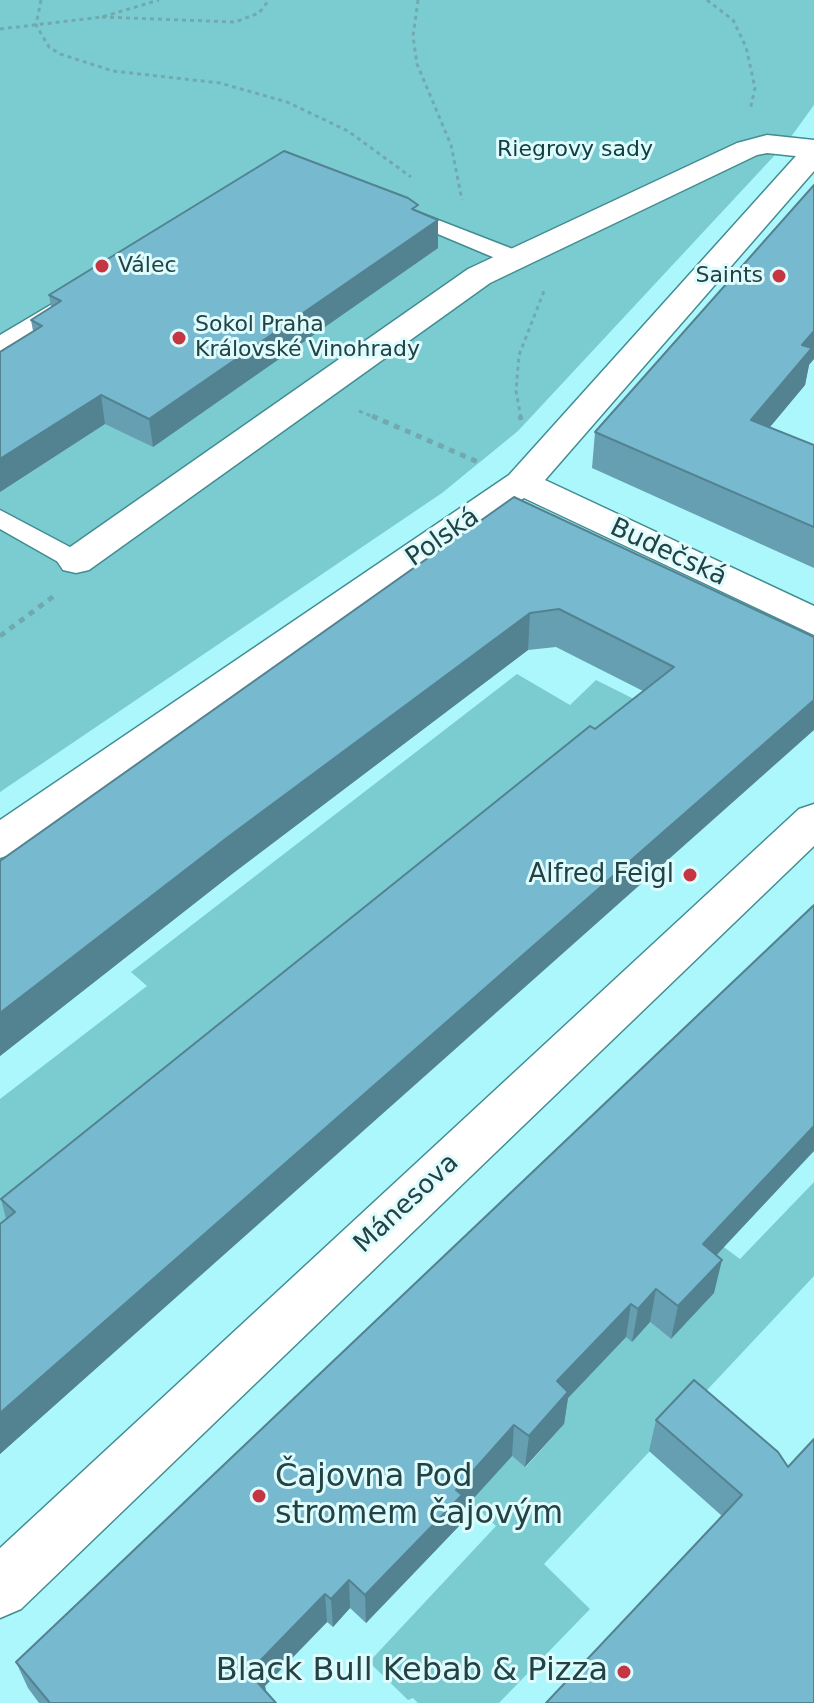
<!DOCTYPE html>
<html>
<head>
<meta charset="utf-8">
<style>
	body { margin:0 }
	canvas { display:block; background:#abf7fc }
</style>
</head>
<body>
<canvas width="814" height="1703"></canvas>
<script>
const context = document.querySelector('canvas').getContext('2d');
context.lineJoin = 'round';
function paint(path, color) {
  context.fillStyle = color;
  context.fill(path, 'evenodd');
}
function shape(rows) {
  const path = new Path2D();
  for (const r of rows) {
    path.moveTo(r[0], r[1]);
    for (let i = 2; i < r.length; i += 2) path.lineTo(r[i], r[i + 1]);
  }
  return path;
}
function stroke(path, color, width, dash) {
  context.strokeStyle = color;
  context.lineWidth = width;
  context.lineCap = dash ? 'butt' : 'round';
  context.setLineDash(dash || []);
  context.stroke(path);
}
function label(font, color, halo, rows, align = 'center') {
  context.font = font + ' "DejaVu Sans",sans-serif';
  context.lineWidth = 6;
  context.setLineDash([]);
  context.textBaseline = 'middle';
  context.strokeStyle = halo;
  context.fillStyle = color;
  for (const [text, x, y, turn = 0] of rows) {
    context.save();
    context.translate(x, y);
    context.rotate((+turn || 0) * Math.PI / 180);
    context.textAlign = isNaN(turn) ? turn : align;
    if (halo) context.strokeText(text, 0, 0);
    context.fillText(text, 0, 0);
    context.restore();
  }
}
paint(shape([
	[0,0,814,0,814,105,788,141,518,431,442,493,0,792,0,492,105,424,430,253,0,383],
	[517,674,570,705,596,680,652,708,326,958,0,1223,0,1099,147,986,131,972],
	[814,1182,814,1276,544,1564,590,1609,499,1703,418,1703,413,1698,408,1700,369,1662,496,1526,462,1494,512,1456,526,1467,564,1424,553,1413,589,1375,616,1330,632,1341,650,1322,671,1339,714,1293,705,1233,740,1259]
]), '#7bccd1');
const service = shape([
	[402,206,523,253,526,258,523,263,507,263,395,216,391,212,395,208,402,206],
	[64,297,75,304,72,309,0,352,0,335,64,297],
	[0,510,85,555,89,561,85,567,67,567,0,529,0,510]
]);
const pedestrian = shape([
	[767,135,814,140,814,158,767,153,757,155,490,283,89,570,76,573,63,570,57,561,63,552,468,269,737,143,767,135]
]);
const minor = shape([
	[814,144,814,171,545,480,814,606,814,635,524,498,15,853,0,858,0,820,509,475,804,147,814,144],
	[814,804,814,846,21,1609,0,1618,0,1548,799,809,814,804]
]);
stroke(service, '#428d92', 3);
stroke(pedestrian, '#428d92', 3);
stroke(minor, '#428d92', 3);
stroke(shape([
	[41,0,36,25,49,47,60,54,113,71,220,83,287,102,348,131,411,177],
	[418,0,413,36,417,64,451,145,462,200],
	[707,0,733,20,746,47,755,88,750,110],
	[102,17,235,22,259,13,269,0],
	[0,29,102,17,159,0],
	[359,411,376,418],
	[521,418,516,391,519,355,544,291]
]), '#71aaae', 3, [4, 4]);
stroke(shape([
	[372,416,478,462],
	[520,416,521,420],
	[0,636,54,596]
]), '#71aaae', 5, [6, 6]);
paint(service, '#fff');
paint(pedestrian, '#fff');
paint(minor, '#fff');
paint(shape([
	[438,220,438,248,153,447,105,424,0,492,0,352,33,331,31,320,51,307,49,295],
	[809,365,805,385,769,428,814,445,814,568,592,468,595,432],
	[514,497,814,637,230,1248,0,1454,0,1224,6,1219,1,1199,643,691,556,647,528,650,232,874,0,1056,0,861],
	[814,905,717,1255,714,1293,671,1339,650,1322,632,1342,626,1337,568,1398,564,1424,525,1467,512,1456,461,1512,460,1525,366,1623,350,1608,333,1627,327,1622,265,1686,266,1692,276,1703,39,1703,28,1688,16,1662],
	[656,1420,788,1467,814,1703,722,1516,649,1451]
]), '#669fb2');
paint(shape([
	[438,220,438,248,153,447,149,419],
	[814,331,814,359,809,365,805,385,745,457,751,420,802,345],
	[101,395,105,424,0,492,0,459],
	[530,613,528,650,232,874,0,1056,0,1013,228,837],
	[814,700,814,730,0,1454,0,1413],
	[814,1126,814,1151,696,1277,703,1244],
	[722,1260,714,1293,671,1339,678,1306],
	[656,1289,650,1322,632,1342,638,1309],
	[631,1304,626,1337,568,1398,564,1424,525,1467,529,1436,557,1381],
	[514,1425,512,1456,461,1512,460,1525,366,1623,365,1595,456,1490],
	[349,1580,350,1608,333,1627,331,1599],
	[325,1594,327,1622,265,1686,268,1702,261,1703,255,1666]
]), '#538291');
const building = shape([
	[284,151,408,198,418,205,412,209,438,220,149,419,101,395,0,459,0,352,42,326,31,320,61,301,49,295,284,151],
	[814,185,814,331,802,345,812,348,751,420,814,445,814,527,595,432,814,185],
	[514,497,814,637,814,700,0,1413,0,1224,15,1212,1,1199,590,726,595,729,674,667,559,609,530,613,228,837,0,1013,0,861,514,497],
	[814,905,814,1126,703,1244,722,1260,678,1306,656,1289,638,1309,631,1304,557,1381,568,1392,529,1436,514,1425,456,1490,462,1495,365,1595,349,1580,331,1599,325,1594,255,1666,264,1676,258,1683,276,1703,50,1703,16,1662,814,905],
	[694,1380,778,1452,788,1467,814,1439,814,1703,546,1703,742,1495,656,1420,694,1380]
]);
paint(building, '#77b9cf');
stroke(building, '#538291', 2);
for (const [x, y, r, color] of [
	[102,266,8,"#c53542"],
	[779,276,8,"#c53542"],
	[179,338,8,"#c53542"],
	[690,875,8,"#c53542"],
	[259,1496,8,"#c53542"],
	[624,1672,8,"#c53542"]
]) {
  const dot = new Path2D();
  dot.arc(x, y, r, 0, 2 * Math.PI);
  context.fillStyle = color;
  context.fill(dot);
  stroke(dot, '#defbfd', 3);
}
label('22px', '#113f41', '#defbfd', [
	["Riegrovy sady",575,150]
]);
label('22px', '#234244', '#defbfd', [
	["Válec",118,266],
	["Saints",763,276,"right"],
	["Sokol Praha",195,325],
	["Královské Vinohrady",195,350]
], 'left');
label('26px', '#234244', '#defbfd', [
	["Polská",443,538,-35],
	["Budečská",668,553,25],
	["Mánesova",407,1204,-43]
]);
label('26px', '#234244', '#defbfd', [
	["Alfred Feigl",674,875]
], 'right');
label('32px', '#234244', '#defbfd', [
	["Čajovna Pod",275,1478],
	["stromem čajovým",275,1515],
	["Black Bull Kebab & Pizza",608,1672,"right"]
], 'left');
</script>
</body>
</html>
